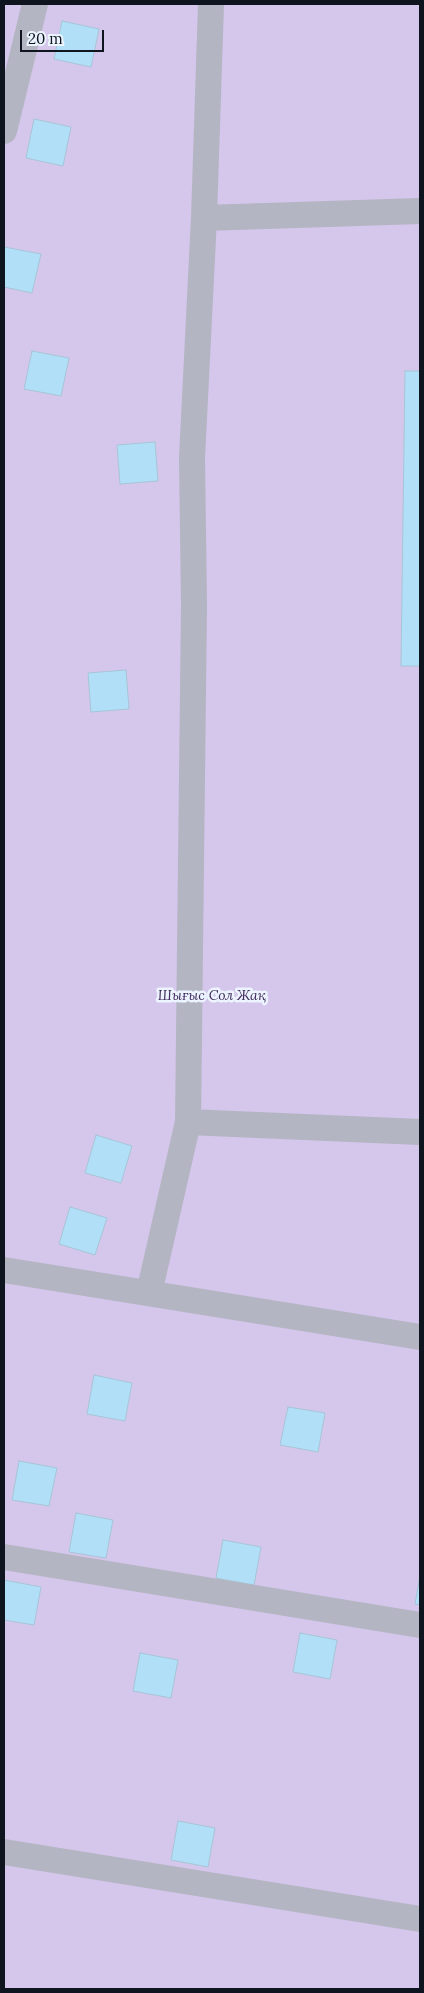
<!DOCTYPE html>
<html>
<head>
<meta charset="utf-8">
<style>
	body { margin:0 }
	#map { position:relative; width:424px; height:1993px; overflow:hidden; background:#ecf4ff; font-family:Lora,serif }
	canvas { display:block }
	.frame { position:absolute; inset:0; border:5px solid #0e151e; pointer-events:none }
	.scale { position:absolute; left:20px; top:30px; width:84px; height:22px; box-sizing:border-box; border:2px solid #0e151e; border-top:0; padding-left:6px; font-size:15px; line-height:18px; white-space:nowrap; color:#0e151e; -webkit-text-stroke:4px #ecf4ff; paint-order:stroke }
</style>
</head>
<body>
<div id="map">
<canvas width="424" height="1993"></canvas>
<div class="frame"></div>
<div class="scale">20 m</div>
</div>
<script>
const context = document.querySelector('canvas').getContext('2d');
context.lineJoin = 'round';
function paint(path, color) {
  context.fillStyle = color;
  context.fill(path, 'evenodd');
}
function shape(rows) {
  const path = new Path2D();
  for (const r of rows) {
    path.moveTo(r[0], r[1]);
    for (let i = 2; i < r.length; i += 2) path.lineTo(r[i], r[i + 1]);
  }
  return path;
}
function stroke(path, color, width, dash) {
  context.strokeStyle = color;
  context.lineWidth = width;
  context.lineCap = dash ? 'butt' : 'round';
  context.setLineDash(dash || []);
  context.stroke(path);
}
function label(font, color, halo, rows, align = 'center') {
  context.font = font + ' Lora,serif';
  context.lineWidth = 5;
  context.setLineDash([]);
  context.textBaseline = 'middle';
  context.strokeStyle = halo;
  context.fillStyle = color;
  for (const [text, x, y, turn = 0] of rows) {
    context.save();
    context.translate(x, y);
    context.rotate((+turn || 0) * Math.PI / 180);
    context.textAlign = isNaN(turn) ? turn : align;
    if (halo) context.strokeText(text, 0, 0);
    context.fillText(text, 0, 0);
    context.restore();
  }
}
paint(shape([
	[4,4,420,4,420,1989,4,1989]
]), '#d5c6eb');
const building = shape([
	[62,21,99,29,91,67,54,59,62,21],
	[34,119,71,127,63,166,26,158,34,119],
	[4,247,41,254,32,293,4,287,4,247],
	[32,351,69,358,61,396,24,389,32,351],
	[405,371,420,371,420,666,401,666,405,371],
	[155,442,158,481,120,484,117,445,155,442],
	[126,670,129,709,91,712,88,673,126,670],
	[96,1135,132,1146,121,1183,85,1173,96,1135],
	[70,1207,107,1218,95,1255,59,1244,70,1207],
	[94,1375,132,1383,125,1421,87,1414,94,1375],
	[288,1407,325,1413,318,1452,280,1445,288,1407],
	[19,1461,57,1468,49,1506,12,1500,19,1461],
	[76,1513,113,1520,106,1558,69,1552,76,1513],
	[223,1540,261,1547,254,1585,216,1578,223,1540],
	[420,1575,420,1605,415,1604,420,1575],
	[4,1580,41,1587,34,1625,4,1620,4,1580],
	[300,1633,337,1640,330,1679,293,1672,300,1633],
	[140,1653,178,1660,171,1698,133,1691,140,1653],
	[178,1821,215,1828,208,1867,171,1860,178,1821]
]);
paint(building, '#b2dff8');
stroke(building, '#a6c6d7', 1);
stroke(shape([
	[4,131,35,4],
	[204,218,420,211],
	[188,1122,420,1132],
	[4,1270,420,1337],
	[149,1293,188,1122,194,605,192,458,204,218,211,4],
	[4,1557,420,1625],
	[4,1852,420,1919]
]), '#b3b5c2', 26);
label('italic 14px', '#40295b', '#ecf4ff', [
	["Шығыс Сол Жақ",212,996]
]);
</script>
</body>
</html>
